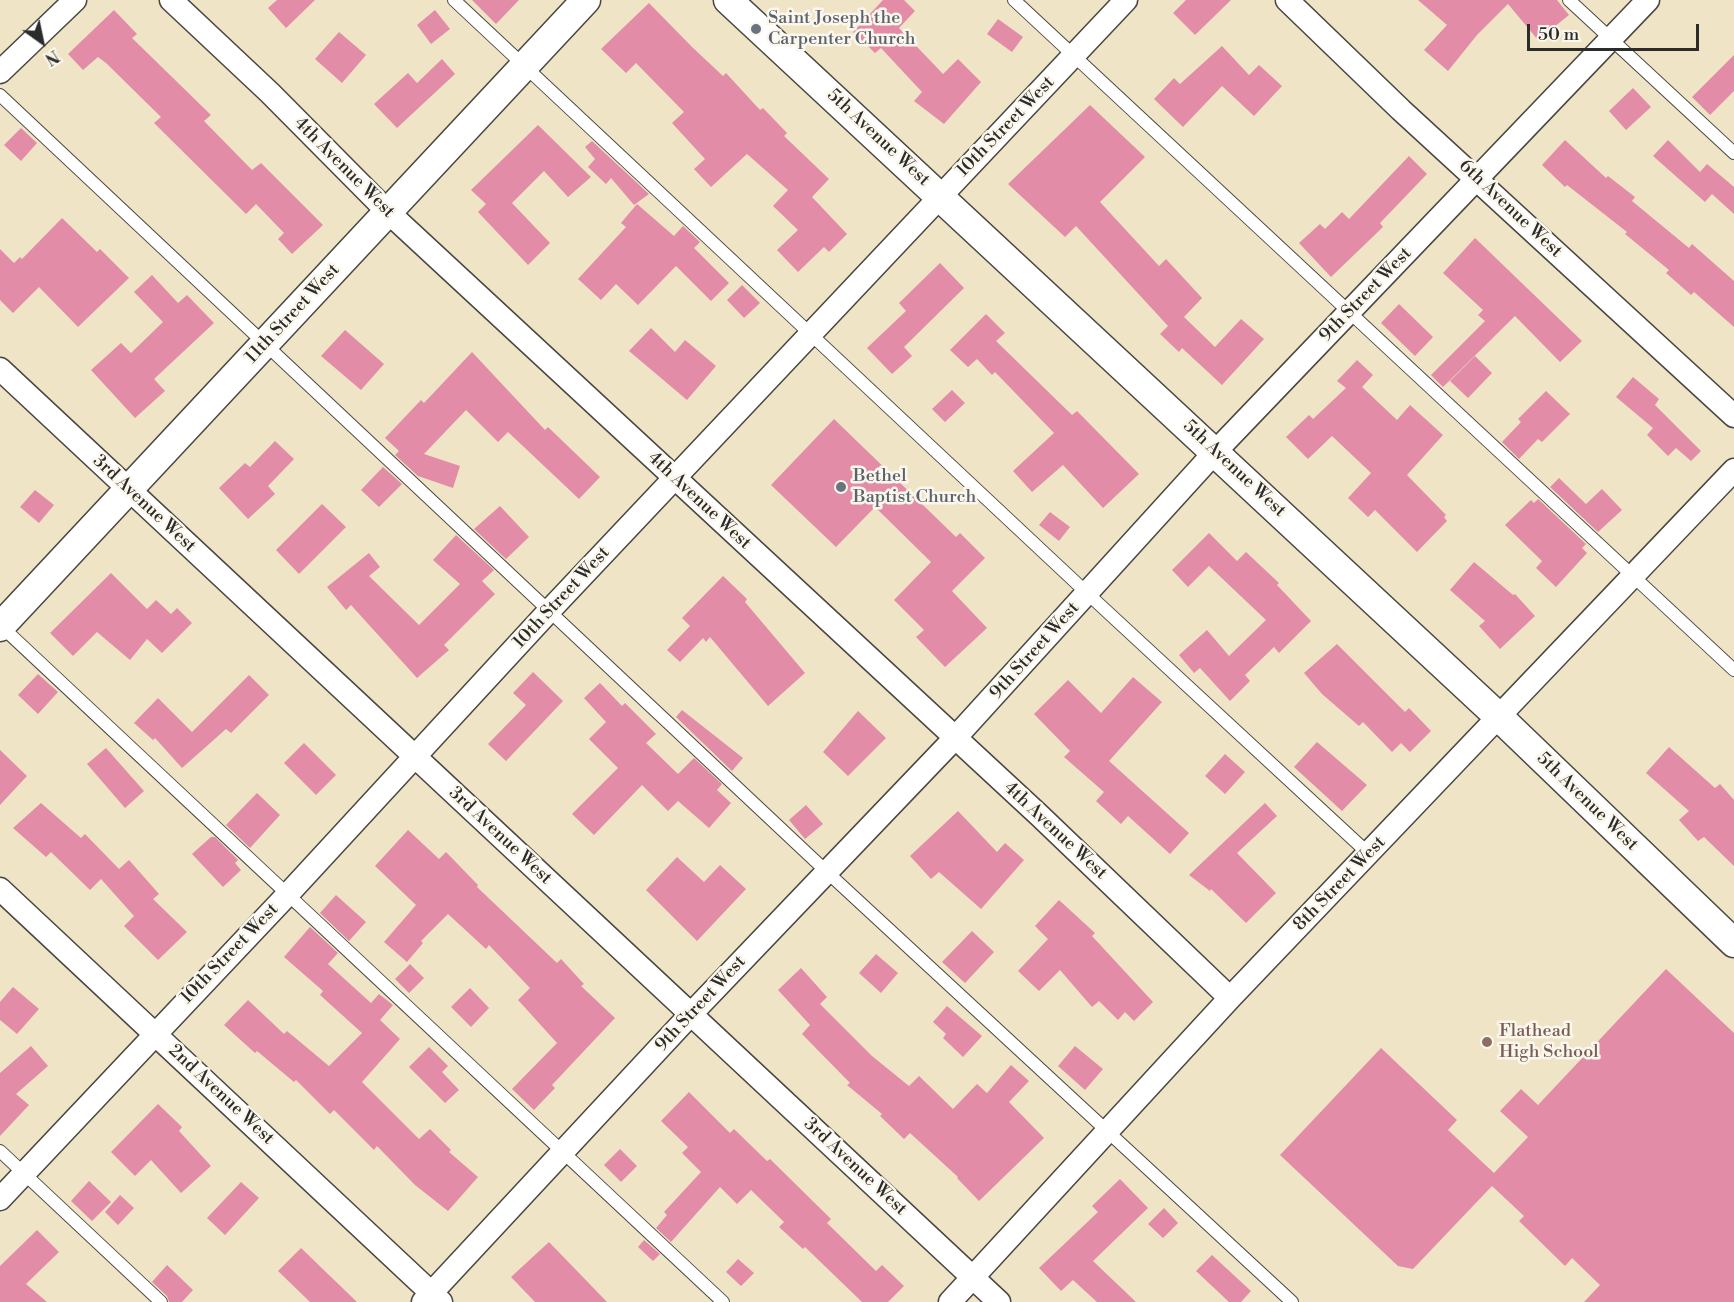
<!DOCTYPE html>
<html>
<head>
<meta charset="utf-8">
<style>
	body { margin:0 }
	#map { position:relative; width:1734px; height:1302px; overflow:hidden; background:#efe4c6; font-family:"Libre Bodoni",serif }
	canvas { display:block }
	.north { position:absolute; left:12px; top:12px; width:60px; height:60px; -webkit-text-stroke:4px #fbf7ec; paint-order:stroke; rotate:147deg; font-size:16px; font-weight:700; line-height:24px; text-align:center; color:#2b2b2b }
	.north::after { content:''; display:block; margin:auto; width:21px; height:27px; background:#2b2b2b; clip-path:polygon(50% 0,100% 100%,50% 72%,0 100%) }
	.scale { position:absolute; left:1527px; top:24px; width:172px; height:27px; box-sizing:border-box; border:3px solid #2b2b2b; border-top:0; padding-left:8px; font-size:18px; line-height:21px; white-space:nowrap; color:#2b2b2b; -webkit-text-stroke:4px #fbf7ec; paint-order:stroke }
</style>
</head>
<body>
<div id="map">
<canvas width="1734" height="1302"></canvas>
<div class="north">N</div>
<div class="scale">50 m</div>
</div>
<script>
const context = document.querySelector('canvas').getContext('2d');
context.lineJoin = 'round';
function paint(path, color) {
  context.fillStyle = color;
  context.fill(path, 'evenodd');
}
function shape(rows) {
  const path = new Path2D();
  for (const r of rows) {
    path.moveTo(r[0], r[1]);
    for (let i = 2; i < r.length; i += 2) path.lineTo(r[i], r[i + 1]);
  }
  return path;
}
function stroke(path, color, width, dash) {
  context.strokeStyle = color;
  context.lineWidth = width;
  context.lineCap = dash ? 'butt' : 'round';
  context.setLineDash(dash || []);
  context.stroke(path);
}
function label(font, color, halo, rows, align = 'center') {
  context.font = font + ' "Libre Bodoni",serif';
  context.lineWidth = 5;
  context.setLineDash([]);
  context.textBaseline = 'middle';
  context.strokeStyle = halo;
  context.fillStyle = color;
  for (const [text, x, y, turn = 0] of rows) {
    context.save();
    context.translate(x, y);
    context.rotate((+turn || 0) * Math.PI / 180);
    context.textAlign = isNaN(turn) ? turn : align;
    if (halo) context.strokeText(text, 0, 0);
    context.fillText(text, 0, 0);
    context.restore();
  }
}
paint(shape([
	[277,0,315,0,286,28,268,8],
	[472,0,519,0,496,24],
	[883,0,904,0,915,11,899,28,943,74,958,59,981,82,944,124,914,101,922,92,881,48,875,53,853,32],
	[1186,0,1231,0,1195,35,1173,13],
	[1418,0,1557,0,1569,15,1538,40,1508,4,1477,35,1448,71,1424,50,1447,25],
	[649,3,692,47,723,76,726,73,760,110,763,108,787,133,784,136,829,179,812,197,847,234,829,252,824,247,798,272,777,250,798,230,773,206,788,190,747,154,711,187,694,169,705,159,672,123,684,112,636,63,626,73,601,49],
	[114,10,137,34,132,38,211,115,204,121,252,170,261,163,323,225,292,254,278,239,284,233,256,204,246,214,154,123,161,117,106,63,98,57,83,70,68,54],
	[435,10,450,29,431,44,417,25],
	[998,19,1023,37,1012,52,987,34],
	[339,32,366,55,342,83,315,59],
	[1222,46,1249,75,1259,65,1282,86,1254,116,1222,86,1183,127,1154,99,1174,78,1180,84],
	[1734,55,1734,91,1710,115,1692,97],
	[442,59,455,74,397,128,374,104,408,73,417,83],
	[1633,88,1651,107,1626,130,1609,111],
	[1090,105,1145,157,1100,202,1159,266,1166,259,1202,298,1184,317,1215,347,1241,319,1264,339,1222,385,1182,348,1179,352,1160,334,1168,326,1076,226,1065,237,1008,184],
	[538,125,591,177,568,197,544,171,512,203,550,243,528,265,478,212,486,204,471,190],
	[21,128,37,143,21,161,4,145],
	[1565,140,1606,178,1608,176,1635,197,1632,201,1689,248,1692,244,1734,281,1734,327,1694,292,1691,295,1666,273,1669,270,1625,234,1627,232,1567,185,1565,187,1542,165],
	[1668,140,1700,172,1707,164,1734,187,1734,214,1712,194,1705,202,1653,156],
	[592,141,649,194,634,205,611,178,606,184,588,167,595,159,585,147],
	[1409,156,1427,174,1380,223,1383,227,1331,277,1299,243,1320,224,1325,229,1342,212,1349,219],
	[637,204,674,236,683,226,700,242,694,248,729,283,711,301,676,266,638,305,616,284,601,300,578,279,626,227,621,223],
	[62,218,97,252,100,249,129,278,78,327,39,287,13,313,0,300,0,249,14,263,20,257,22,259],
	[1475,238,1582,341,1560,362,1515,316,1443,387,1431,375,1485,321,1478,315,1483,310,1443,273],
	[940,263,964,288,904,347,912,356,892,374,867,348,906,311,899,303],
	[152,275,178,303,187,295,214,323,154,379,165,391,135,418,91,370,121,343,131,353,163,322,134,292],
	[742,285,760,303,744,318,727,300],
	[1399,304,1433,337,1415,356,1381,323],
	[986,314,1005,333,996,341,1072,415,1077,411,1139,474,1103,508,1063,465,1032,492,1013,471,1054,433,995,372,992,375,977,359,968,367,950,350],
	[651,328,675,352,685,340,716,366,687,400,629,351],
	[345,330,384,364,361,390,321,356],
	[472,352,545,430,548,427,600,477,579,499,508,432,498,442,466,410,424,454,460,466,453,488,418,476,395,455,399,451,385,438,421,400,424,403],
	[1475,356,1492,373,1468,398,1450,381],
	[1357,360,1373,375,1362,387,1397,420,1410,405,1443,435,1407,475,1446,515,1444,517,1447,521,1417,552,1375,510,1368,517,1348,498,1371,473,1332,436,1308,459,1286,437,1309,415,1313,419,1346,388,1337,381],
	[1633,377,1659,399,1655,405,1701,451,1691,461,1676,448,1668,456,1647,435,1653,428,1616,397],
	[952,390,965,403,945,422,932,409],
	[1546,391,1570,414,1542,442,1538,439,1519,459,1502,442,1521,422,1518,419],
	[834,419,956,537,960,533,985,558,952,591,987,628,945,667,916,637,924,630,894,600,931,562,875,507,836,547,771,485],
	[275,441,294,459,268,486,275,494,248,519,219,488,245,463,250,467],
	[383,467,402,484,379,507,361,490],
	[1559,478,1586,504,1602,489,1622,510,1598,532,1550,487],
	[35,490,54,505,39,523,20,507],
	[1538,499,1586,544,1582,548,1587,553,1556,587,1536,568,1542,561,1505,525,1531,500,1534,503],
	[322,504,346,527,299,574,276,550],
	[500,506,529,537,506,559,474,529],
	[1050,512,1070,527,1059,541,1039,525],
	[1209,533,1237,561,1246,552,1279,583,1277,585,1311,621,1279,653,1274,647,1245,675,1250,681,1230,701,1200,668,1194,673,1179,655,1207,630,1229,656,1266,620,1209,566,1188,587,1172,570],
	[456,535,494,570,482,581,495,594,444,645,449,650,417,678,351,605,346,610,327,587,369,553,380,567,369,576,419,625,460,584,433,560],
	[1474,562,1513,595,1515,594,1535,616,1500,649,1479,626,1485,621,1450,590],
	[111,573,147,609,156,600,171,614,177,608,192,623,162,653,147,639,130,660,97,632,73,656,50,633],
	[723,576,747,599,745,602,805,673,768,706,710,637,706,642,703,638,680,662,667,650,690,626,682,618],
	[1337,644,1405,712,1409,708,1431,731,1410,752,1401,743,1392,752,1363,722,1359,726,1322,694,1304,673],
	[533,672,563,701,506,761,488,744,526,705,513,693],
	[38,674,58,692,38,714,18,695],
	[249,675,269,695,231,733,226,729,182,768,155,738,153,740,134,723,158,698,192,732],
	[1133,677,1162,702,1109,761,1189,833,1170,854,1128,816,1121,824,1096,801,1104,792,1064,757,1070,751,1034,714,1068,680,1101,713],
	[600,683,622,706,625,703,656,734,646,743,678,774,694,758,722,784,717,790,731,803,709,828,678,801,668,811,642,785,594,835,572,814,618,768,589,739,606,722,584,698],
	[682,710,743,758,732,771,676,717],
	[858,711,886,738,848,776,823,752],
	[1317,742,1367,785,1342,811,1294,767],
	[304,743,336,775,316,795,284,763],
	[1669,747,1715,788,1720,784,1734,800,1734,866,1704,837,1698,841,1679,820,1689,811,1646,773],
	[106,748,144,791,125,808,87,764],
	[0,750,27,776,0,805],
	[1225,754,1245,772,1225,794,1205,776],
	[257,793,280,815,250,848,226,825],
	[41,803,81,838,85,834,119,869,129,860,159,894,153,899,187,932,158,960,124,926,134,916,101,879,90,890,51,852,46,857,13,828],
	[1265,803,1277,816,1237,853,1276,893,1246,923,1211,889,1210,891,1189,875],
	[806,805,823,824,805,839,789,820],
	[958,811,997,852,1005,843,1024,860,981,909,939,872,931,879,910,856],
	[408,830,439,859,446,852,478,885,477,887,557,963,561,959,584,984,581,986,615,1018,552,1085,555,1088,534,1110,512,1089,557,1043,518,1000,530,988,489,945,486,949,448,914,421,941,423,943,407,962,384,942,416,905,375,866],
	[211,837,215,837,238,860,235,863,241,870,223,887,192,854],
	[677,857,704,882,720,865,746,889,697,941,646,890],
	[336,895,366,922,349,941,320,913],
	[1059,900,1095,933,1092,936,1153,1002,1134,1021,1125,1012,1118,1020,1099,1001,1092,1007,1060,970,1039,991,1018,971,1048,939,1035,926],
	[310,927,338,953,328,964,371,1003,379,994,393,1005,380,1020,400,1039,362,1082,419,1139,430,1129,451,1150,449,1152,478,1177,448,1211,415,1185,377,1146,374,1150,334,1110,330,1114,296,1080,294,1082,257,1051,255,1053,224,1025,248,1000,284,1034,287,1031,329,1066,362,1033,320,995,323,991,284,957],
	[972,931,994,952,965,983,942,962],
	[876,954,898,973,881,993,859,973],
	[410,964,424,978,409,993,395,979],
	[801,968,827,997,820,1004,872,1056,909,1086,919,1076,953,1109,977,1084,987,1093,1011,1065,1029,1081,1009,1102,1044,1138,979,1201,957,1178,958,1177,910,1133,904,1139,880,1116,882,1114,847,1085,850,1083,802,1034,810,1025,778,990],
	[1666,969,1734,1033,1734,1302,1584,1302,1600,1285,1572,1258,1565,1266,1519,1221,1524,1216,1492,1186,1413,1269,1398,1266,1280,1155,1381,1048,1457,1120,1448,1130,1494,1173,1528,1137,1500,1111,1521,1089,1538,1105],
	[13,987,39,1009,17,1034,0,1020,0,1002],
	[470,988,489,1008,471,1027,451,1007],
	[947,1006,982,1036,963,1057,943,1038,946,1034,933,1022],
	[31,1046,48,1066,16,1094,29,1105,0,1136,0,1073],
	[1075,1046,1103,1069,1085,1090,1058,1066],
	[429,1047,448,1066,442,1072,459,1090,445,1103,409,1067],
	[689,1092,730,1133,734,1129,767,1161,770,1159,831,1219,827,1223,876,1271,882,1265,904,1286,888,1302,862,1302,805,1247,803,1249,779,1227,784,1222,751,1190,737,1204,720,1187,671,1242,656,1228,667,1215,664,1212,701,1172,682,1153,688,1147,661,1121],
	[158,1104,182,1127,179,1131,211,1166,181,1193,151,1160,135,1176,111,1152],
	[620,1149,637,1166,621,1182,604,1165],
	[1120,1179,1148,1208,1093,1261,1136,1302,1097,1302,1073,1280,1061,1291,1039,1268,1098,1212,1092,1206],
	[89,1181,111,1202,92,1221,71,1201],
	[241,1182,259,1198,225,1235,207,1218],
	[120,1195,134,1208,118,1225,105,1212],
	[1164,1208,1178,1223,1163,1238,1148,1224],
	[37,1230,59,1252,26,1284,47,1302,0,1302,0,1266],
	[644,1240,660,1254,653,1261,638,1247],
	[549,1242,607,1302,535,1302,511,1277],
	[301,1248,357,1302,310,1302,278,1271],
	[1212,1255,1251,1291,1241,1302,1229,1302,1196,1271],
	[738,1259,754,1273,741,1286,726,1272],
	[167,1265,193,1290,182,1302,169,1302,167,1296,152,1282]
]), '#e38ca8');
const service = shape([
	[454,0,1087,593,1369,854],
	[1014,0,1734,670],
	[1569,0,1734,153],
	[0,95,827,872,1292,1302],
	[1,626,723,1302],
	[0,1151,161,1302]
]);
const minor = shape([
	[171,0,270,93,388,212,1040,816,1230,998],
	[1287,0,1401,110,1734,416],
	[0,72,75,0],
	[0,369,999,1302],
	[0,889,441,1302],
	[0,1199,289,893,549,611,1126,0],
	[423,1302,691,1014,955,738,1215,452,1648,0],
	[950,1302,1230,998,1734,470]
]);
const tertiary = shape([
	[728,0,1500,718,1734,943],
	[0,627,586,0]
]);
stroke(service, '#484742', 14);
stroke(minor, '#484742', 25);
stroke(tertiary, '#484742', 31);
stroke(service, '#fff', 12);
stroke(minor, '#fff', 22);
stroke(tertiary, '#fff', 28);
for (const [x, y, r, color] of [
	[756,29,6,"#6b7280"],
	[841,487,6,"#6b7280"],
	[1487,1042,6,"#8d6e63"]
]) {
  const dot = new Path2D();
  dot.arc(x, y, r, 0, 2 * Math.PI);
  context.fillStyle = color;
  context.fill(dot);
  stroke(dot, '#fbf7ec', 2);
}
label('18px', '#5b616d', '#fbf7ec', [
	["Saint Joseph the",768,19],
	["Carpenter Church",768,40],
	["Bethel",853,477],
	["Baptist Church",853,498]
], 'left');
label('18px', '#2b2b2b', '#fbf7ec', [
	["10th Street West",1006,127,-46],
	["5th Avenue West",878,138,43],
	["4th Avenue West",344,168,45],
	["6th Avenue West",1510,209,43],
	["9th Street West",1366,295,-46],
	["11th Street West",293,314,-47],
	["5th Avenue West",1234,469,43],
	["4th Avenue West",699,501,43],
	["3rd Avenue West",144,504,43],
	["10th Street West",562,598,-47],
	["9th Street West",1035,651,-48],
	["5th Avenue West",1587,802,44],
	["4th Avenue West",1055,831,43],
	["3rd Avenue West",500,836,43],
	["8th Street West",1340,884,-46],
	["10th Street West",230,954,-46],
	["9th Street West",701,1004,-47],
	["2nd Avenue West",221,1095,43],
	["3rd Avenue West",855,1167,43]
]);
label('18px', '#785e54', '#fbf7ec', [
	["Flathead",1499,1032],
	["High School",1499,1053]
], 'left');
</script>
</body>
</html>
